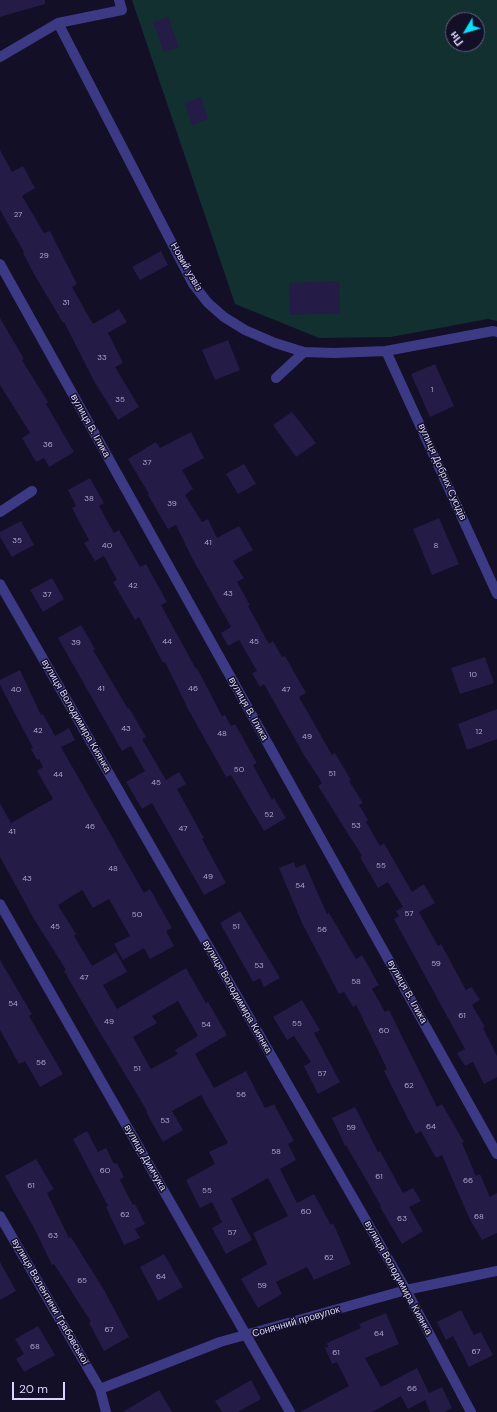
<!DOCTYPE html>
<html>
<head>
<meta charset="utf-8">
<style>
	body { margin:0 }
	#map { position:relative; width:497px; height:1412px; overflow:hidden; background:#130f26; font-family:"DM Sans",sans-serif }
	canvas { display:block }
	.north { position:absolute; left:445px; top:12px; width:40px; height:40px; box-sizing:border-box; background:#130f26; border:1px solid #625e7d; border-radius:50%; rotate:232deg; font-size:11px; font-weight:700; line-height:16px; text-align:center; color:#d9d4ff }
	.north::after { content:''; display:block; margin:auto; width:14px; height:18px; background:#00e5ff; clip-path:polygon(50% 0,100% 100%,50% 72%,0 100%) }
	.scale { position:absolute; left:12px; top:1382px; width:53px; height:18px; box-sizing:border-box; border:2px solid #d9d4ff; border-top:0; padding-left:5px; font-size:12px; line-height:14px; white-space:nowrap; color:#d9d4ff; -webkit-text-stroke:3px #130f26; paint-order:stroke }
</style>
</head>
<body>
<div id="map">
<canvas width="497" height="1412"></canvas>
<div class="north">Пн</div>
<div class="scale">20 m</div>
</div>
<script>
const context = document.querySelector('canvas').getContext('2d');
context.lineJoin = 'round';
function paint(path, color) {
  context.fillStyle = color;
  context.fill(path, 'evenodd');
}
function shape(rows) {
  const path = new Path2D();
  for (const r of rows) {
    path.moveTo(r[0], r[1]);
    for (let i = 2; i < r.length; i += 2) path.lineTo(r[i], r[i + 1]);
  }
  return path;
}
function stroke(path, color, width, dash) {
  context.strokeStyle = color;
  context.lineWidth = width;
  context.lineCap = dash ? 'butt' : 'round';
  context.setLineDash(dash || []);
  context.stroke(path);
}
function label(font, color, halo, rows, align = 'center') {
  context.font = font + ' "DM Sans",sans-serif';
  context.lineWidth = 3;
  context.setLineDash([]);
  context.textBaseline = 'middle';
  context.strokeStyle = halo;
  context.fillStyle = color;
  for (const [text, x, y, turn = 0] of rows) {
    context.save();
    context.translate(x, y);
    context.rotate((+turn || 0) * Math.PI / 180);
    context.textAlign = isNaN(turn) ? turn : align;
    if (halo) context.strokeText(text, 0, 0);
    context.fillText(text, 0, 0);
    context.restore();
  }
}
paint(shape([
	[132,0,497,0,497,321,488,319,391,337,319,338,235,304],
	[453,20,477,20,477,44,453,44]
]), '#12302f');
paint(shape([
	[0,0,45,0,45,4,0,17],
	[168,17,179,47,164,52,153,22],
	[201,97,208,119,192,125,185,103],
	[0,150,12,172,23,166,35,188,22,196,44,233,50,231,77,284,72,287,93,324,119,309,127,322,108,333,123,363,115,367,139,407,118,420,94,381,64,322,63,323,34,274,23,253,24,252,0,210],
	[161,251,168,265,140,280,132,267],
	[339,281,340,313,290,315,289,283],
	[0,318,24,359,22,360,48,402,46,404,74,452,49,467,44,458,36,462,22,438,30,433,0,385],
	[228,340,240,370,215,380,202,350],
	[435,364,454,406,430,417,411,374],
	[292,412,316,443,296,457,273,425],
	[191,432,204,458,182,470,193,489,185,495,202,522,208,519,217,538,239,526,253,550,233,561,244,578,237,582,250,605,248,606,269,644,273,641,282,657,285,656,306,693,299,697,332,755,335,753,351,780,349,781,363,803,359,805,368,820,366,822,380,846,384,843,412,892,424,884,435,903,419,912,438,946,441,944,466,990,472,987,480,1000,472,1005,485,1027,483,1028,497,1056,497,1077,484,1084,473,1062,465,1066,457,1053,465,1049,394,919,399,916,396,911,403,907,388,882,378,888,360,857,362,856,318,786,322,783,304,755,264,684,260,687,252,673,257,671,239,640,228,646,221,633,231,627,191,556,176,525,168,529,148,495,149,494,128,459,156,442,160,448],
	[244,464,256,484,238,494,226,474],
	[90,478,104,503,99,506,114,533,119,530,140,567,146,564,167,602,161,605,196,669,197,668,222,716,225,715,231,726,235,724,257,763,253,765,272,800,274,798,286,818,264,831,231,775,226,777,188,709,165,662,163,663,139,617,135,620,113,582,117,580,104,556,95,561,84,543,89,540,72,508,76,506,68,490],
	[439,518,459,564,432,575,413,529],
	[21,521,34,545,12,557,0,537,0,532],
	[52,578,64,599,43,612,30,590],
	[81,625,95,649,93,650,128,709,129,708,146,737,142,739,166,780,179,772,186,784,177,789,204,838,202,839,226,883,204,895,152,803,142,809,126,782,145,771,131,746,122,751,58,638],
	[485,657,494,683,460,694,451,668],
	[20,670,41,715,43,714,55,736,69,728,75,740,61,747,144,893,150,889,172,928,166,931,174,946,150,959,144,948,123,960,114,944,130,936,109,899,93,908,82,890,58,905,76,934,74,936,92,966,116,952,127,972,103,985,117,1009,186,968,206,1003,208,1002,227,1035,195,1054,214,1088,246,1071,265,1108,274,1104,294,1141,288,1144,296,1160,280,1169,297,1203,314,1194,331,1225,333,1223,351,1264,314,1280,307,1267,276,1282,282,1294,258,1308,241,1279,267,1264,253,1233,288,1216,268,1178,231,1199,252,1240,226,1254,212,1228,222,1222,212,1202,200,1208,186,1180,215,1164,209,1152,228,1143,201,1095,172,1111,183,1130,163,1142,146,1112,147,1111,99,1031,64,971,66,970,34,919,0,857,0,803,11,823,53,799,37,771,43,767,39,759,37,760,31,749,33,748,0,685,0,680],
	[178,1001,198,1036,175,1050,178,1054,151,1069,133,1037,157,1023,152,1016],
	[497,709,497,739,467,750,458,724],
	[294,862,296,868,305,864,327,914,329,913,356,959,362,955,379,985,372,989,385,1012,389,1010,437,1107,442,1104,464,1142,462,1143,476,1176,480,1174,490,1197,497,1193,497,1233,482,1240,470,1220,442,1155,436,1158,421,1131,416,1134,409,1121,384,1071,387,1069,356,1005,353,1007,344,992,339,994,302,923,279,868],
	[240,911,280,978,264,987,260,978,253,982,220,923],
	[0,960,32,1014,29,1016,63,1074,40,1087,25,1061,19,1064,0,1030],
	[302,1000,320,1030,314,1033,340,1082,318,1094,304,1066,311,1062,294,1036,287,1040,273,1017],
	[355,1107,378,1152,380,1151,403,1193,413,1188,421,1201,409,1207,423,1231,402,1244,380,1207,381,1206,346,1145,345,1146,332,1118],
	[87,1131,98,1152,106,1148,114,1164,117,1163,124,1177,120,1180,133,1205,135,1204,145,1224,135,1229,140,1238,124,1245,106,1207,108,1206,73,1139],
	[36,1159,54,1189,47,1193,69,1238,71,1237,104,1290,129,1337,104,1351,89,1323,91,1322,54,1264,52,1265,34,1228,5,1176],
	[164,1254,183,1287,158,1301,140,1267],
	[0,1262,16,1291,0,1300],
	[461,1310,474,1335,481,1332,493,1355,469,1367,453,1336,446,1340,437,1322],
	[386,1313,399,1344,365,1358,381,1387,417,1368,429,1393,442,1387,452,1408,445,1412,430,1412,425,1400,408,1409,401,1396,372,1412,300,1412,349,1386,337,1362,332,1364,325,1348,328,1347,327,1343,361,1328,359,1324],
	[38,1326,55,1355,24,1372,16,1359,24,1354,15,1339],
	[251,1380,261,1399,238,1412,222,1412,215,1401],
	[159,1390,172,1412,123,1412]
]), '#241b47');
stroke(shape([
	[58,23,193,284,208,303,224,317,245,330,275,343,304,352,334,353,386,351,493,331,497,332],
	[0,57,58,23,122,10,119,0],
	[0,264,497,1154],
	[386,351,497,594],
	[276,378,304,352],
	[0,512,32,491],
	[0,584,406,1290,471,1412],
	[0,904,290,1412],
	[0,1216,100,1389,106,1412],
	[100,1389,220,1342,406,1290,497,1271]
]), '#3d3a85', 10);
label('8px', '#aca6d1', null, [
	["27",18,215],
	["29",44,256],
	["31",66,303],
	["33",102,358],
	["1",432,390],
	["35",120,400],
	["36",48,445],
	["37",147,463],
	["38",89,499],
	["39",172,504],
	["35",17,541],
	["41",208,543],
	["40",107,546],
	["8",436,546],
	["42",133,586],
	["43",228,594],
	["37",47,595],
	["44",167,642],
	["45",254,642],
	["39",76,643],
	["10",473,675],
	["41",101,689],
	["46",193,689],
	["40",16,690],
	["47",286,690],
	["43",126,729],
	["42",38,731],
	["12",479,732],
	["48",222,734],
	["49",307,737],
	["50",239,770],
	["51",332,774],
	["44",58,775],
	["45",156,783],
	["52",269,815],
	["53",356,826],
	["46",90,827],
	["47",183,829],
	["41",12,832],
	["55",381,866],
	["48",113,869],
	["49",208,877],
	["43",27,879],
	["54",300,886],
	["57",409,914],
	["50",137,915],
	["45",55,927],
	["51",236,927],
	["56",322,930],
	["59",436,964],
	["53",259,966],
	["47",84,978],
	["58",356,982],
	["54",13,1004],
	["61",462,1016],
	["49",109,1022],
	["55",297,1024],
	["54",206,1025],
	["60",384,1031],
	["56",41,1063],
	["51",137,1069],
	["57",322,1074],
	["62",409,1086],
	["56",241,1095],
	["53",165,1121],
	["64",431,1127],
	["59",351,1128],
	["58",276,1152],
	["60",105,1171],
	["61",379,1177],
	["66",468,1181],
	["61",31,1186],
	["55",207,1191],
	["60",306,1212],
	["62",125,1215],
	["68",479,1217],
	["63",402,1219],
	["57",232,1233],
	["63",53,1236],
	["62",329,1258],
	["64",161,1277],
	["65",82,1281],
	["59",262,1286],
	["67",109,1330],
	["64",379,1334],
	["68",35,1347],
	["67",476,1352],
	["61",336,1353],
	["66",412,1389]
]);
label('10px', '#d9d4ff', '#130f26', [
	["Новий узвіз",186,267,60],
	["вулиця В. Ілика",90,426,61],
	["вулиця Добрих Сусідів",442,472,66],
	["вулиця В. Ілика",248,709,61],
	["вулиця Володимира Киянка",76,716,60],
	["вулиця В. Ілика",407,992,61],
	["вулиця Володимира Киянка",237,997,60],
	["вулиця Димчука",145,1158,60],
	["вулиця Володимира Киянка",398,1278,61],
	["вулиця Валентини Грабовської",50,1302,60],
	["Сонячний провулок",296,1322,-16]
]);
</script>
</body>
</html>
